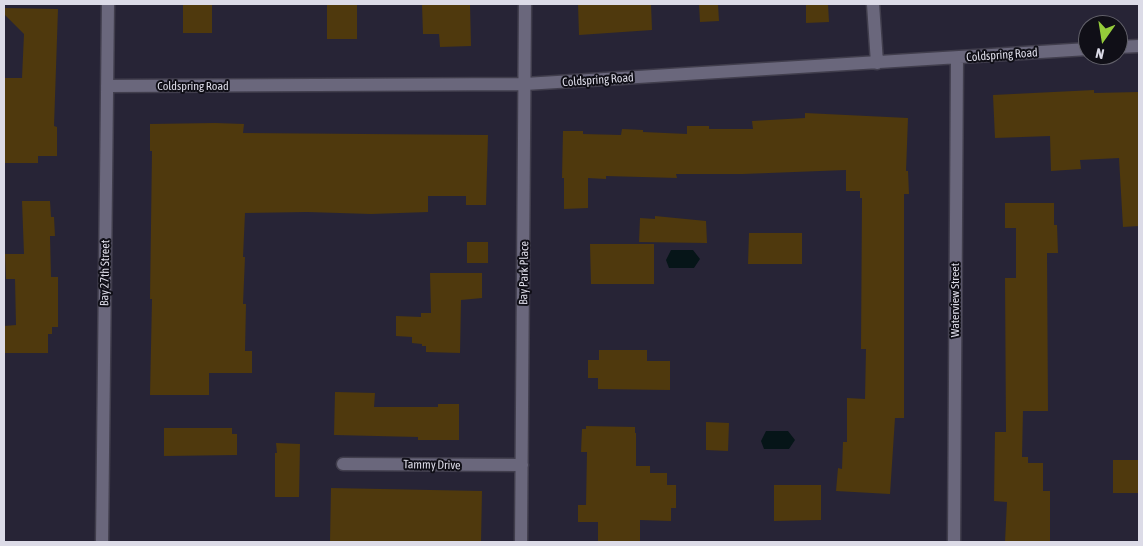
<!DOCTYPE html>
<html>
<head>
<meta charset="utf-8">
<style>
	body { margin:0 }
	#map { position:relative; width:1143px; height:546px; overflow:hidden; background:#272436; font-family:"Asap Condensed",sans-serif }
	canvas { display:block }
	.frame { position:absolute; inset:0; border:5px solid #dcdbe7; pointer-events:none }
	.north { position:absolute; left:1078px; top:15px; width:50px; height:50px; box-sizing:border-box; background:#100f17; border:1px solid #62616a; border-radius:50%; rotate:193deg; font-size:14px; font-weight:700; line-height:20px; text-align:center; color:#dcdbe7 }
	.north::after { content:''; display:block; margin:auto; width:18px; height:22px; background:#95cc3b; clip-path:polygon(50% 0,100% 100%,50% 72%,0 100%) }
</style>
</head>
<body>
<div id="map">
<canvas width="1143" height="546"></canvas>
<div class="frame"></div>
<div class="north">N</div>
</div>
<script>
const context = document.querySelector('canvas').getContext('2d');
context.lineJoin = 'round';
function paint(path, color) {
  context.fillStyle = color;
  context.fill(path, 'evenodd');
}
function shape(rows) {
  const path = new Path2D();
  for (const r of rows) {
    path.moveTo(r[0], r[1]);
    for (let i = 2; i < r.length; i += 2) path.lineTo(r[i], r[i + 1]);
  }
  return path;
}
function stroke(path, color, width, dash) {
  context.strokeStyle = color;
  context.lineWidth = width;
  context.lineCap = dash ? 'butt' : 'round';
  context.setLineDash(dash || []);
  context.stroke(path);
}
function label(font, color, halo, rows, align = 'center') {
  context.font = font + ' "Asap Condensed",sans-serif';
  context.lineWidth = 4;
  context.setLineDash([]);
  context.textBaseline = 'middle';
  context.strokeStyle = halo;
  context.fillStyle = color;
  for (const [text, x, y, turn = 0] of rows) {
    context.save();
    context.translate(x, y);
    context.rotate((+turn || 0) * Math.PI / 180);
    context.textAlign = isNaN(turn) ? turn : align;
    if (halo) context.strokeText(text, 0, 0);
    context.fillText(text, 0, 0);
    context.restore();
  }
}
paint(shape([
	[671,250,693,250,700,259,694,268,669,268,666,260],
	[766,431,788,431,795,440,789,449,764,449,761,441]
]), '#061518');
paint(shape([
	[183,4,212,4,212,33,183,33],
	[327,4,357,4,357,39,327,39],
	[422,4,470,4,471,46,440,47,439,34,423,34],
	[578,4,651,4,652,30,579,35],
	[699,4,718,4,719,21,700,22],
	[806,4,828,4,829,22,806,23],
	[4,8,58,9,54,126,57,127,57,156,38,156,38,163,4,163,5,78,22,78,24,34,4,14],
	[1094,90,1094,93,1139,92,1139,226,1123,227,1119,158,1080,160,1081,169,1051,171,1050,136,995,138,993,95],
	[805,113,908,118,906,171,908,171,909,194,904,194,904,418,895,418,890,494,836,491,838,468,842,469,843,442,847,442,847,398,865,399,866,349,861,349,862,198,860,198,860,191,846,191,846,170,743,174,676,174,677,178,606,176,606,179,588,178,588,208,564,209,564,178,562,178,563,131,583,131,583,134,621,135,622,129,643,130,643,132,687,134,687,126,709,126,709,129,753,129,752,121,805,118],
	[215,123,244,124,243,133,488,135,486,205,466,205,466,196,428,196,428,212,371,214,307,212,245,213,243,257,245,257,243,304,246,304,245,351,252,351,252,373,209,373,209,395,150,395,152,299,150,299,152,151,150,151,150,124],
	[22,201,50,201,51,217,54,217,55,236,50,236,51,277,58,277,58,327,52,327,52,334,48,334,48,353,4,353,4,326,16,325,15,279,6,279,5,254,24,254],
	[1005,203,1054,203,1054,225,1057,225,1058,253,1047,253,1048,411,1023,411,1022,457,1028,457,1028,463,1043,463,1043,491,1050,491,1050,542,1005,542,1007,502,994,501,995,432,1006,432,1005,278,1016,278,1016,228,1005,228],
	[655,216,706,221,707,243,639,242,640,218,655,219],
	[749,233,802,233,802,264,748,264],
	[467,242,488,242,488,263,467,263],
	[590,244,654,244,654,284,591,284],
	[430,273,482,273,482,298,461,300,460,353,426,352,426,346,422,346,422,344,412,343,412,337,396,336,396,316,421,317,421,313,431,313],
	[599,350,647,350,647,361,670,361,670,390,598,389,598,378,588,378,588,360,599,360],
	[335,392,375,393,374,407,438,407,438,404,459,404,459,440,418,440,418,437,334,435],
	[706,422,729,423,728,451,706,450],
	[586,426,635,427,635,433,636,433,636,466,650,466,650,473,667,473,667,485,676,485,676,508,671,508,671,521,640,520,640,542,598,542,598,522,578,522,578,505,586,505,587,452,581,452,582,429,586,429],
	[164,428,232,428,232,434,237,434,237,455,164,456],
	[276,443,300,444,299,497,275,497,275,453,277,453],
	[1113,460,1139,460,1139,493,1113,493],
	[774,485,821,485,821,520,774,521],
	[331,488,482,491,481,542,330,542]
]), '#4f390d');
const street = shape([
	[873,4,877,63],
	[1118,47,1139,46],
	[107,86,525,84,1088,49],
	[343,464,522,465],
	[102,542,108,4],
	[521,542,525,4],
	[954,542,957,58]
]);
stroke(street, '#413e4d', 15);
stroke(street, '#6a677c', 12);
label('12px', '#dcdbe7', '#100f17', [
	["Coldspring Road",1002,55,-4],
	["Coldspring Road",598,80,-4],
	["Coldspring Road",193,86],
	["Bay 27th Street",105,273,-89],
	["Bay Park Place",524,273,-89],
	["Waterview Street",955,300,-90],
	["Tammy Drive",432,465,1]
]);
</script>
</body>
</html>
